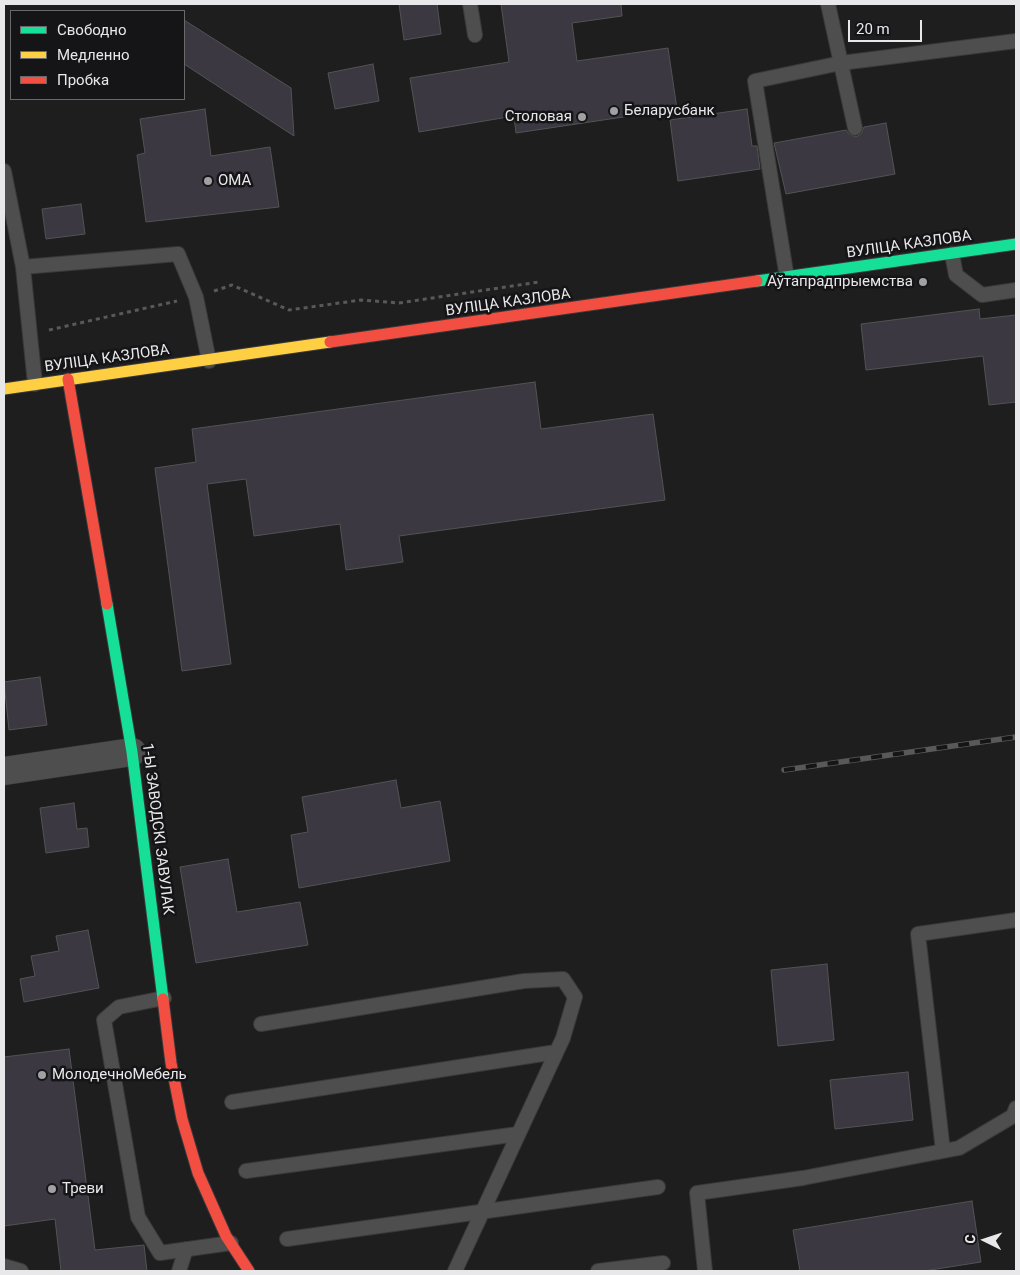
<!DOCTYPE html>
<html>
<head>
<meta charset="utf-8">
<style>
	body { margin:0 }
	#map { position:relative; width:1020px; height:1275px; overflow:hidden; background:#1e1e1f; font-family:Roboto,sans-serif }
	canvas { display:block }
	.frame { position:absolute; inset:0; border:5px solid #e8e8ea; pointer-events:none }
	.legend { position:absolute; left:10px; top:10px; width:175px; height:90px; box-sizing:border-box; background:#151417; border:1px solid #69696b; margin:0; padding:6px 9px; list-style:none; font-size:15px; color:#e8e8ea }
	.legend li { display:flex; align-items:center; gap:10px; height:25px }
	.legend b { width:25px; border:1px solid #69696b }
	.north { position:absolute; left:960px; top:1215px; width:50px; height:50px; -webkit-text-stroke:4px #151417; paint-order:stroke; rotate:274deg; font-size:14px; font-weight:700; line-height:20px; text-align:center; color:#e8e8ea }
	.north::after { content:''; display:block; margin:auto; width:18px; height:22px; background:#e8e8ea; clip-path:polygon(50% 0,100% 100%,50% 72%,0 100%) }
	.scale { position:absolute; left:848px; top:20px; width:74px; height:22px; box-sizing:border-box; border:2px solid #e8e8ea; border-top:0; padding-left:6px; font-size:15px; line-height:18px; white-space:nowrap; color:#e8e8ea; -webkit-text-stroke:4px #151417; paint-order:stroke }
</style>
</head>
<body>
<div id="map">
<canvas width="1020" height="1275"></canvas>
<div class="frame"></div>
<ul class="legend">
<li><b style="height:6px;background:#16e098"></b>Свободно</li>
<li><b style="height:6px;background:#ffcf43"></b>Медленно</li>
<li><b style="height:6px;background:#f24e42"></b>Пробка</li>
</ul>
<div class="north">С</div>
<div class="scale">20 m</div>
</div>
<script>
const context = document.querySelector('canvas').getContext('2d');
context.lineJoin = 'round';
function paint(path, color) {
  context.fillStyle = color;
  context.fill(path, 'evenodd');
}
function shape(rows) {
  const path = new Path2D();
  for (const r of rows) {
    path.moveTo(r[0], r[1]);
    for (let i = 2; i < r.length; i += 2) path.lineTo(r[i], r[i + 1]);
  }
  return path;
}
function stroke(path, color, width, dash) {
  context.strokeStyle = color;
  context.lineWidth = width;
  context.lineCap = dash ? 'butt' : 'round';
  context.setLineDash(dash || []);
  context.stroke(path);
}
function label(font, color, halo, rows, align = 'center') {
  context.font = font + ' Roboto,sans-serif';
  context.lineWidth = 5;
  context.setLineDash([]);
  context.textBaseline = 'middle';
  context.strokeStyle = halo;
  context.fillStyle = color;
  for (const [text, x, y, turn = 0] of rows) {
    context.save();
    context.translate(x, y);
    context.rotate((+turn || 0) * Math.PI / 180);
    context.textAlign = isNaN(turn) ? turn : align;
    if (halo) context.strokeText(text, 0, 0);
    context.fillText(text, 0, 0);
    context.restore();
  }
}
const building = shape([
	[399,4,437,4,441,34,404,40,399,4],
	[501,4,621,4,622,16,572,23,577,61,668,48,677,109,516,133,514,116,419,132,410,78,509,62,501,4],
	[184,20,291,88,294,136,184,64,184,20],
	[373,64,379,101,335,109,328,73,373,64],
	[205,109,211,156,270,147,279,207,146,222,137,155,145,153,140,119,205,109],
	[747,109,752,146,757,146,760,169,678,181,670,120,747,109],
	[886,123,895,174,786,194,774,143,846,130,849,134,856,137,861,134,864,127,886,123],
	[81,204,85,234,46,239,42,209,81,204],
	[979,309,980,319,1016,315,1016,402,989,405,983,356,866,370,861,324,979,309],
	[535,382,541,429,653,414,665,500,399,536,403,562,346,570,340,524,254,536,246,479,207,484,231,664,182,671,155,468,196,462,192,429,535,382],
	[40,677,47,725,9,730,4,682,40,677],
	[396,780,401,808,440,801,450,861,299,888,291,835,308,832,302,797,396,780],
	[74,803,77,829,87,828,89,847,46,853,40,808,74,803],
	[228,859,237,912,300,902,308,945,196,963,180,867,228,859],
	[88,930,99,988,24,1002,20,979,35,976,31,956,59,951,56,936,88,930],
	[827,964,834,1040,778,1046,771,970,827,964],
	[69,1049,95,1250,144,1245,147,1271,61,1271,55,1219,4,1226,4,1057,69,1049],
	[908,1072,913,1120,835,1129,830,1080,908,1072],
	[972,1201,981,1262,924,1271,800,1271,793,1230,972,1201]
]);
paint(building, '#3b3841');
stroke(building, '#535354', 1);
const lane = shape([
	[470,4,475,35],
	[828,4,855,128],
	[4,171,23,267,35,384],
	[952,254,956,275,982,295,1016,290],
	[23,267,178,254,196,297,209,361],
	[787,278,755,81,841,63,1016,41],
	[164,998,119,1007,104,1020,138,1217,160,1253,231,1243],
	[261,1024,524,981,563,979,575,997,563,1038,455,1271],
	[232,1102,556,1052],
	[943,1151,918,934,1016,920],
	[246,1171,518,1134],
	[287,1239,658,1187],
	[4,1266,21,1271],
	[179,1271,186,1249],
	[598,1271,663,1263],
	[705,1271,697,1193,803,1178,959,1148,1013,1116,1016,1108]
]);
const street = shape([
	[4,771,132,752]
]);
const fast = shape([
	[757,281,1016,244],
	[107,604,132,752,163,999]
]);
const slow = shape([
	[4,389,330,342]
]);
const jam = shape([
	[330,342,757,281],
	[68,379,107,604],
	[163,999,171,1063,182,1119,198,1173,226,1236,249,1271]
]);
stroke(lane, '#39393a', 16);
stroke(street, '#39393a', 29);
stroke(fast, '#39393a', 13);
stroke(slow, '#39393a', 13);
stroke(jam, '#39393a', 13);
stroke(shape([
	[214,291,232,285,289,310,361,300,399,303,539,282],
	[49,330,177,301]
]), '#59595a', 3, [4, 4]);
stroke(lane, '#4e4e4f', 14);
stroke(street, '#4e4e4f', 28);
stroke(fast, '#16e098', 11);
stroke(slow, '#ffcf43', 11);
stroke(jam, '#f24e42', 11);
const rail = shape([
	[784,770,1016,737]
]);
stroke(rail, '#59595a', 5.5);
stroke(rail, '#151417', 4, [11]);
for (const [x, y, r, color] of [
	[614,111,5,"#a1a1a3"],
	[582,117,5,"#a1a1a3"],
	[208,181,5,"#a1a1a3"],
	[923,282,5,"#a1a1a3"],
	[42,1075,5,"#a1a1a3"],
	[52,1189,5,"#a1a1a3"]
]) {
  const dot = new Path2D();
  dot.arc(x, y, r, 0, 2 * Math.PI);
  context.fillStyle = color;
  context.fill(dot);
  stroke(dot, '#151417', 2);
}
label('15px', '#e8e8ea', '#151417', [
	["Беларусбанк",624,111],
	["Столовая",572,117,"right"],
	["ОМА",218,181],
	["Аўтапрадпрыемства",913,282,"right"],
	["МолодечноМебель",52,1075],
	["Треви",62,1189]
], 'left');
label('15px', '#e8e8ea', '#151417', [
	["ВУЛІЦА КАЗЛОВА",909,245,-8],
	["ВУЛІЦА КАЗЛОВА",508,303,-8],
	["ВУЛІЦА КАЗЛОВА",107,359,-8],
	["1-Ы ЗАВОДСКІ ЗАВУЛАК",157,829,83]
]);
</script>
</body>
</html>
